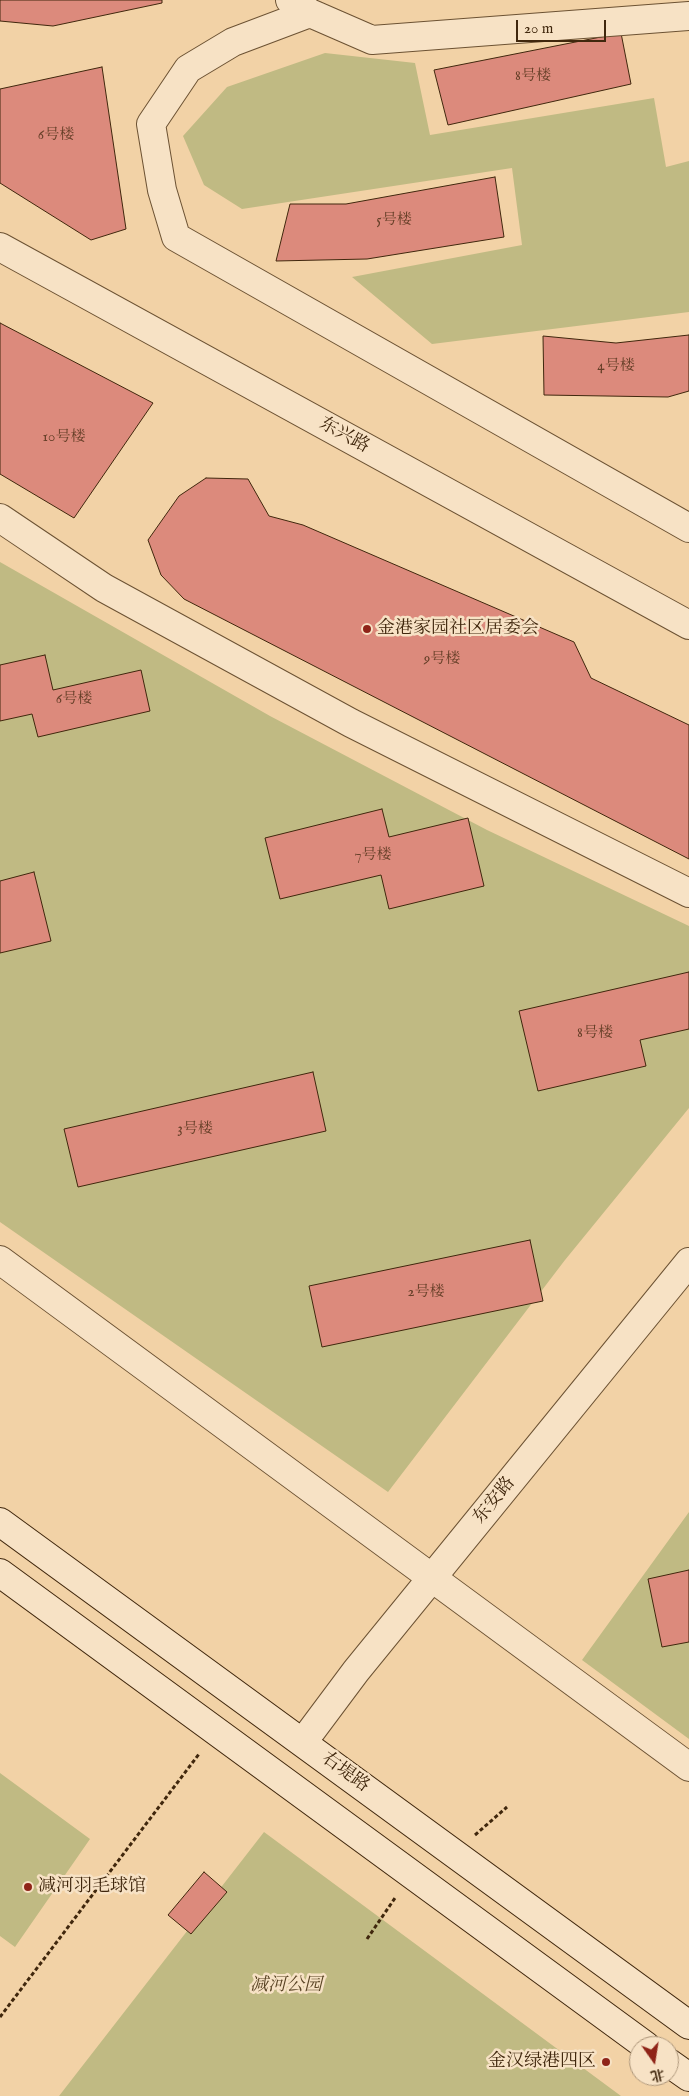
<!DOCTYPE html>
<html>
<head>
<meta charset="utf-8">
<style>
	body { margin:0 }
	#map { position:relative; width:689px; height:2096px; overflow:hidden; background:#f2d2a6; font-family:"IM FELL English","Noto Serif SC",serif }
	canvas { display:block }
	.north { position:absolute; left:629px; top:2036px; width:50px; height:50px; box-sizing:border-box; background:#f7e2c5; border:1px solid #ae977b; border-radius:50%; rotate:167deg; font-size:14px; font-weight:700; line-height:20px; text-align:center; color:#40270d }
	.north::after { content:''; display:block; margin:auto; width:18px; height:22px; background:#8f2418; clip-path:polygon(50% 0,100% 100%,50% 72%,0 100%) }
	.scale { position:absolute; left:516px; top:20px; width:90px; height:22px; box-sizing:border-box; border:2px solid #40270d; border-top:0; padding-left:6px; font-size:15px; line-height:18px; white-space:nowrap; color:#40270d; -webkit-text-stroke:4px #f7e2c5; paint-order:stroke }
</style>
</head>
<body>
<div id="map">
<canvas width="689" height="2096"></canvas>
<div class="north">北</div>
<div class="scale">20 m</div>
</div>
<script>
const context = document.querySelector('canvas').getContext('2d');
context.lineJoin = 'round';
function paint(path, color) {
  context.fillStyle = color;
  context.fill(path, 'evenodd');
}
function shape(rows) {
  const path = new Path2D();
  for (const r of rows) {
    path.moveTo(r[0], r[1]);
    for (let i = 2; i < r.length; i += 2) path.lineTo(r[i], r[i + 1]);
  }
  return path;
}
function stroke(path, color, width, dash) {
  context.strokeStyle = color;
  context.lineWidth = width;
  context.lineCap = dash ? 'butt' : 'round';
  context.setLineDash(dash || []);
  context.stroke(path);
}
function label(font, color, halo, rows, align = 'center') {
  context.font = font + ' "IM FELL English","Noto Serif SC",serif';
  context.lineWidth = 5;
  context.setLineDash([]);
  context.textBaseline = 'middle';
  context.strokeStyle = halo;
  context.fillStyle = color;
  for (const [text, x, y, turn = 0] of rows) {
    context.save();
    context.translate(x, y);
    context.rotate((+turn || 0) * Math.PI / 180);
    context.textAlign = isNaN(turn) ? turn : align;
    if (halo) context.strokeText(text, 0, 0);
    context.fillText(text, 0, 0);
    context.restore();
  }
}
paint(shape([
	[325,53,415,63,430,135,654,98,666,167,689,161,689,312,432,344,352,277,522,245,512,168,242,209,204,185,183,136,227,87],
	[0,562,270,716,487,830,689,926,689,1108,565,1260,388,1492,0,1222],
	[689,1512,689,1739,582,1660],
	[0,1773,90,1839,15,1947,0,1936],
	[264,1832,621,2096,59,2096]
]), '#c0ba83');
const building = shape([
	[0,0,162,0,162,3,53,26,0,21,0,0],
	[621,33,631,84,448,125,434,70,621,33],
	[102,67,126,229,91,240,0,183,0,89,102,67],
	[495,177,504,237,367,259,276,261,290,204,346,204,495,177],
	[0,323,153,403,74,518,0,474,0,323],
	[689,335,689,391,668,397,544,395,543,336,616,343,689,335],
	[206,478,248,479,269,516,303,525,574,642,591,678,689,725,689,859,184,599,161,575,148,540,179,496,206,478],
	[45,655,53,690,141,670,150,711,38,737,32,714,0,721,0,665,45,655],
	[382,809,389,837,468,818,484,886,389,909,381,875,280,899,265,838,382,809],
	[34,872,51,941,0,953,0,881,34,872],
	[689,972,689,1029,640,1040,646,1066,538,1091,519,1011,689,972],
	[313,1072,326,1131,78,1187,64,1129,313,1072],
	[530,1240,543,1301,322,1347,309,1286,530,1240],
	[689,1570,689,1642,662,1647,648,1579,689,1570],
	[204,1872,227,1892,191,1934,168,1915,204,1872]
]);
paint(building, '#dc8a7c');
stroke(building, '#40270d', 1);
const minor = shape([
	[290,0,310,13,372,40,689,16],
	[310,13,233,42,188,69,151,124,162,190,176,237,689,528],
	[0,518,104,588,351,723,689,893],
	[0,1260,689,1767]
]);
const tertiary = shape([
	[0,247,689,625],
	[303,1742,356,1671,689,1262]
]);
const secondary = shape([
	[0,1522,689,2025],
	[0,1573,646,2046],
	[669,2063,689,2077]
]);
stroke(minor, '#6c5233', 30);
stroke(tertiary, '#6c5233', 30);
stroke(secondary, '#40270d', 30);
stroke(shape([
	[475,1835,507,1807],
	[367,1939,395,1898],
	[0,2017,199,1754]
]), '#40270d', 3, [4, 2.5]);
stroke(minor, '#f7e2c5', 28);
stroke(tertiary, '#f7e2c5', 28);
stroke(secondary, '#f7e2c5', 28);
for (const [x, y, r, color] of [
	[367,629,5,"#8f2418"],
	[28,1887,5,"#8f2418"],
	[606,2062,5,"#8f2418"]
]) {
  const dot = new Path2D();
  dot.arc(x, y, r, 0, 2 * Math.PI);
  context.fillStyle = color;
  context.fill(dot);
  stroke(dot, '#f7e2c5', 2);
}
label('15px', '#674029', null, [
	["8号楼",533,77],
	["6号楼",56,136],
	["5号楼",394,221],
	["4号楼",616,367],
	["10号楼",64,438],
	["9号楼",442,660],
	["6号楼",74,700],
	["7号楼",373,856],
	["8号楼",595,1034],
	["3号楼",195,1130],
	["2号楼",426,1293]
]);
label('18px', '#40270d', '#f7e2c5', [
	["东兴路",344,436,29],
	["东安路",495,1501,-51],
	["右堤路",345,1773,36]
]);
label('18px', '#40270d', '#f7e2c5', [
	["金港家园社区居委会",377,629],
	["减河羽毛球馆",38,1887],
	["金汉绿港四区",596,2062,"right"]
], 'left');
label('italic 18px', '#5a4425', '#f7e2c5', [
	["减河公园",286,1986]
]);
</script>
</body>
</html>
